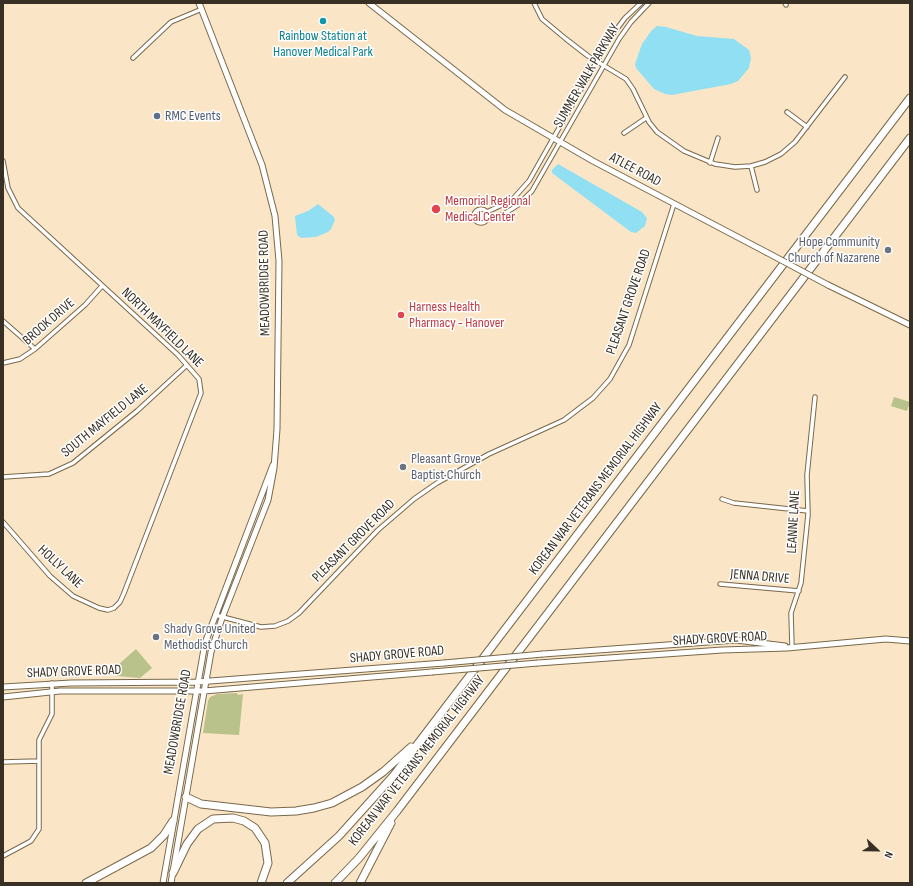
<!DOCTYPE html>
<html>
<head>
<meta charset="utf-8">
<style>
	body { margin:0 }
	#map { position:relative; width:913px; height:886px; overflow:hidden; background:#fae6c6; font-family:"Sofia Sans Condensed",sans-serif }
	canvas { display:block }
	.frame { position:absolute; inset:0; border:4px solid #383024; pointer-events:none }
	.north { position:absolute; left:857px; top:830px; width:40px; height:40px; -webkit-text-stroke:3px #fff; paint-order:stroke; rotate:112deg; font-size:11px; font-weight:700; line-height:16px; text-align:center; color:#383024 }
	.north::after { content:''; display:block; margin:auto; width:14px; height:18px; background:#383024; clip-path:polygon(50% 0,100% 100%,50% 72%,0 100%) }
</style>
</head>
<body>
<div id="map">
<canvas width="913" height="886"></canvas>
<div class="frame"></div>
<div class="north">N</div>
</div>
<script>
const context = document.querySelector('canvas').getContext('2d');
context.lineJoin = 'round';
function paint(path, color) {
  context.fillStyle = color;
  context.fill(path, 'evenodd');
}
function shape(rows) {
  const path = new Path2D();
  for (const r of rows) {
    if (r.length === 3) {
      path.moveTo(r[0] + r[2], r[1]);
      path.arc(r[0], r[1], r[2], 0, 2 * Math.PI);
      continue;
    }
    path.moveTo(r[0], r[1]);
    for (let i = 2; i < r.length; i += 2) path.lineTo(r[i], r[i + 1]);
  }
  return path;
}
function stroke(path, color, width, dash) {
  context.strokeStyle = color;
  context.lineWidth = width;
  context.lineCap = dash ? 'butt' : 'round';
  context.setLineDash(dash || []);
  context.stroke(path);
}
function label(font, color, halo, rows, align = 'center') {
  context.font = font + ' "Sofia Sans Condensed",sans-serif';
  context.lineWidth = 3;
  context.setLineDash([]);
  context.textBaseline = 'middle';
  context.strokeStyle = halo;
  context.fillStyle = color;
  for (const [text, x, y, turn = 0] of rows) {
    context.save();
    context.translate(x, y);
    context.rotate((+turn || 0) * Math.PI / 180);
    context.textAlign = isNaN(turn) ? turn : align;
    if (halo) context.strokeText(text, 0, 0);
    context.fillText(text, 0, 0);
    context.restore();
  }
}
paint(shape([
	[894,397,910,402,907,411,891,406],
	[136,649,152,668,140,678,117,676,119,664],
	[237,693,238,695,243,694,239,735,203,733,208,701,210,697,217,694]
]), '#b8c28a');
paint(shape([
	[657,26,666,27,697,36,734,39,749,50,751,58,749,68,738,81,731,84,672,95,665,94,654,89,636,68,635,64,642,44,652,30],
	[558,164,642,212,647,218,645,226,636,233,631,232,552,173,552,170],
	[318,204,334,217,335,220,331,229,328,232,316,237,301,238,297,235,295,216,308,211]
]), '#90dff2');
const street = shape([
	[534,3,542,19,566,39,588,56,626,79,633,89,649,122,657,132,684,151,715,164,735,167,751,166,765,162,781,154,795,142,845,77],
	[785,3,786,5],
	[133,58,171,22,202,9],
	[787,112,807,127],
	[624,133,646,118],
	[3,161,8,188,18,208,178,355,199,379,201,393,124,593,120,602,114,608,108,610,99,608,73,596,50,576,3,522],
	[710,163,718,138],
	[751,166,757,190],
	[481,216,7],
	[487,212,512,200,529,181,610,38,625,18,641,3],
	[488,218,500,216,507,212,518,205,532,191,619,39,631,22,649,3],
	[3,321,35,349],
	[3,363,20,359,35,349,85,305,102,286],
	[3,477,49,474,73,463,137,411,187,365],
	[722,499,734,503,808,511],
	[720,584,799,591],
	[215,615,261,627,275,626,288,621,299,613,378,530,414,499,437,483,489,454,564,420,593,398,610,379,629,345,674,204],
	[792,647,791,613,801,583,808,515,807,475,815,397],
	[3,762,39,761],
	[3,856,31,841,39,829,39,740,52,714,52,683]
]);
const secondary = shape([
	[369,3,505,110,593,161,766,252],
	[828,285,910,325],
	[543,654,736,640,785,646],
	[538,663,722,650,787,648,886,639,910,641],
	[3,687,71,683,197,682,444,663],
	[3,697,60,691,204,691,432,672],
	[163,883,205,643,273,465],
	[171,883,211,652,222,618,268,500,274,468,277,429,279,261,275,216,262,165,199,3]
]);
const highway = shape([
	[186,797,201,804,271,812,296,811,314,808,332,803,362,787,383,772,411,747],
	[173,873,187,844,198,829,213,819,233,818,244,821,255,828,265,843,268,863,261,883],
	[86,883,151,848,164,835,173,821],
	[287,883,339,836,394,775,910,98],
	[335,883,359,858,397,811,910,138],
	[360,883,391,823]
]);
stroke(street, '#79684b', 5.5);
stroke(secondary, '#79684b', 7);
stroke(highway, '#79684b', 9);
stroke(street, '#fff', 3.5);
stroke(secondary, '#fff', 5);
stroke(highway, '#fff', 7);
const secondaryBridge = shape([
	[766,252,828,285],
	[444,663,543,654],
	[432,672,538,663]
]);
stroke(secondaryBridge, '#79684b', 7, []);
stroke(secondaryBridge, '#fff', 5);
for (const [x, y, r, color] of [
	[323,21,4,"#0f9aa8"],
	[157,116,4,"#5c6f8a"],
	[436,209,5,"#e0444e"],
	[888,250,4,"#6b7280"],
	[401,315,4,"#e0444e"],
	[403,467,4,"#6b7280"],
	[156,637,4,"#6b7280"]
]) {
  const dot = new Path2D();
  dot.arc(x, y, r, 0, 2 * Math.PI);
  context.fillStyle = color;
  context.fill(dot);
  stroke(dot, '#fff', 1.5);
}
label('14px', '#0d838f', '#fff', [
	["Rainbow Station at",323,36],
	["Hanover Medical Park",323,52]
]);
label('14px', '#383024', '#fff', [
	["SUMMER WALK PARKWAY",587,76,-60],
	["ATLEE ROAD",635,170,28],
	["MEADOWBRIDGE ROAD",265,283,-91],
	["PLEASANT GROVE ROAD",629,302,-71],
	["BROOK DRIVE",49,322,-41],
	["NORTH MAYFIELD LANE",162,328,44],
	["SOUTH MAYFIELD LANE",105,421,-39],
	["KOREAN WAR VETERANS MEMORIAL HIGHWAY",596,489,-53],
	["LEANNE LANE",794,522,-87],
	["PLEASANT GROVE ROAD",354,541,-45],
	["HOLLY LANE",60,567,43],
	["JENNA DRIVE",760,577,5],
	["SHADY GROVE ROAD",720,639,-3],
	["SHADY GROVE ROAD",397,655,-5],
	["SHADY GROVE ROAD",74,672,-2],
	["MEADOWBRIDGE ROAD",178,722,-80],
	["KOREAN WAR VETERANS MEMORIAL HIGHWAY",417,761,-52]
]);
label('14px', '#4e5e75', '#fff', [
	["RMC Events",165,116]
], 'left');
label('14px', '#be3a42', '#fff', [
	["Memorial Regional",445,201],
	["Medical Center",445,217],
	["Harness Health",409,307],
	["Pharmacy - Hanover",409,323]
], 'left');
label('14px', '#5b616d', '#fff', [
	["Hope Community",880,242,"right"],
	["Church of Nazarene",880,258,"right"],
	["Pleasant Grove",411,459],
	["Baptist Church",411,475],
	["Shady Grove United",164,629],
	["Methodist Church",164,645]
], 'left');
</script>
</body>
</html>
